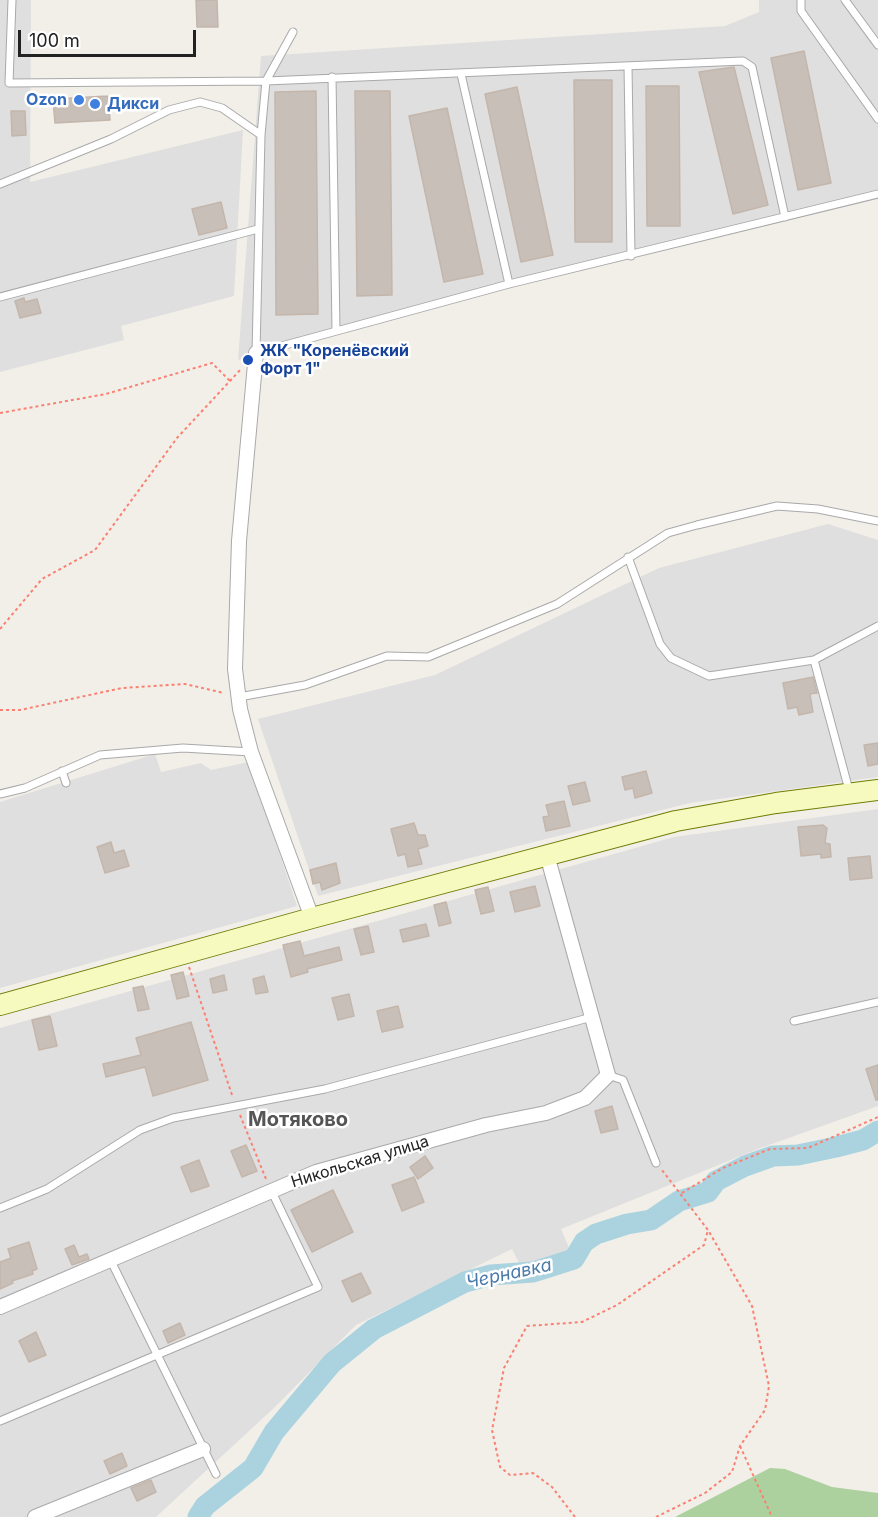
<!DOCTYPE html>
<html>
<head>
<meta charset="utf-8">
<style>
	body { margin:0 }
	#map { position:relative; width:878px; height:1517px; overflow:hidden; background:#f2efe9; font-family:Inter,sans-serif }
	canvas { display:block }
	.scale { position:absolute; left:18px; top:30px; width:178px; height:27px; box-sizing:border-box; border:3px solid #222; border-top:0; padding-left:8px; font-size:18px; line-height:21px; white-space:nowrap; color:#222; -webkit-text-stroke:4px #fff; paint-order:stroke }
</style>
</head>
<body>
<div id="map">
<canvas width="878" height="1517"></canvas>
<div class="scale">100 m</div>
</div>
<script>
const context = document.querySelector('canvas').getContext('2d');
context.lineJoin = 'round';
function paint(path, color) {
  context.fillStyle = color;
  context.fill(path, 'evenodd');
}
function shape(rows) {
  const path = new Path2D();
  for (const r of rows) {
    path.moveTo(r[0], r[1]);
    for (let i = 2; i < r.length; i += 2) path.lineTo(r[i], r[i + 1]);
  }
  return path;
}
function stroke(path, color, width, dash) {
  context.strokeStyle = color;
  context.lineWidth = width;
  context.lineCap = dash ? 'butt' : 'round';
  context.setLineDash(dash || []);
  context.stroke(path);
}
function label(font, color, halo, rows, align = 'center') {
  context.font = font + ' Inter,sans-serif';
  context.lineWidth = 5;
  context.setLineDash([]);
  context.textBaseline = 'middle';
  context.strokeStyle = halo;
  context.fillStyle = color;
  for (const [text, x, y, turn = 0] of rows) {
    context.save();
    context.translate(x, y);
    context.rotate((+turn || 0) * Math.PI / 180);
    context.textAlign = isNaN(turn) ? turn : align;
    if (halo) context.strokeText(text, 0, 0);
    context.fillText(text, 0, 0);
    context.restore();
  }
}
paint(shape([
	[0,0,31,0,30,182,243,130,234,296,121,326,124,340,0,372],
	[759,0,878,0,878,191,760,219,238,360,261,56,725,26,759,12],
	[828,524,878,540,878,777,690,803,318,896,258,719,435,675,659,568],
	[155,754,161,772,201,763,211,770,249,762,297,906,0,988,0,802],
	[878,809,878,1106,758,1149,561,1229,570,1250,521,1267,512,1249,356,1325,275,1407,156,1517,0,1517,0,1028,674,837]
]), '#e0dfdf');
paint(shape([
	[770,1468,785,1469,832,1487,878,1493,878,1517,675,1517]
]), '#add19e');
stroke(shape([
	[198,1517,205,1506,253,1468,274,1432,332,1363,374,1329,465,1282,491,1275,533,1272,574,1259,584,1242,596,1234,627,1224,651,1220,679,1201,708,1192,716,1181,745,1166,773,1156,798,1155,836,1147,863,1140,878,1131]
]), '#aad3df', 21);
const building = shape([
	[196,0,217,0,218,27,197,27,196,0],
	[804,51,831,183,798,190,771,58,804,51],
	[734,67,768,205,733,214,699,72,734,67],
	[574,80,612,80,612,242,575,242,574,80],
	[646,86,679,86,680,226,647,226,646,86],
	[517,87,553,255,521,262,485,94,517,87],
	[316,91,318,314,276,315,275,92,316,91],
	[355,91,390,91,392,295,357,296,355,91],
	[108,96,110,120,55,123,53,99,108,96],
	[447,108,483,274,444,282,409,116,447,108],
	[11,111,25,111,26,135,12,136,11,111],
	[221,202,227,228,199,235,192,209,221,202],
	[24,298,25,302,37,299,41,313,20,318,15,301,24,298],
	[813,677,817,693,810,694,813,712,799,715,797,707,788,709,783,683,813,677],
	[878,743,878,764,868,766,864,745,878,743],
	[646,771,652,793,635,798,633,788,625,790,622,777,646,771],
	[585,782,590,801,573,805,568,786,585,782],
	[564,801,570,826,546,831,543,817,549,816,546,805,564,801],
	[414,823,418,835,425,835,428,846,418,849,422,864,408,867,405,854,398,856,391,829,414,823],
	[823,825,827,828,825,843,830,844,831,857,821,858,821,854,801,856,798,827,823,825],
	[111,842,114,853,124,850,129,866,105,873,97,847,111,842],
	[870,856,872,878,850,880,848,858,870,856],
	[336,863,340,883,322,890,320,882,313,884,310,870,336,863],
	[535,886,540,906,515,912,510,892,535,886],
	[488,887,494,911,481,914,475,890,488,887],
	[446,902,451,923,439,926,434,905,446,902],
	[426,924,429,936,403,942,400,930,426,924],
	[368,926,374,952,361,955,354,929,368,926],
	[300,941,304,956,339,947,342,960,307,969,308,972,291,977,283,945,300,941],
	[183,972,189,996,177,999,171,975,183,972],
	[224,975,227,990,213,993,210,979,224,975],
	[264,976,268,992,256,994,253,979,264,976],
	[143,986,149,1009,138,1011,133,988,143,986],
	[349,994,354,1016,338,1020,332,998,349,994],
	[398,1006,403,1027,382,1032,377,1011,398,1006],
	[50,1016,57,1046,39,1050,32,1020,50,1016],
	[191,1022,208,1080,153,1096,145,1067,106,1077,103,1064,141,1055,136,1038,191,1022],
	[878,1065,878,1100,876,1100,866,1069,878,1065],
	[612,1106,618,1129,601,1133,595,1111,612,1106],
	[246,1145,257,1171,242,1177,231,1151,246,1145],
	[425,1156,433,1168,418,1179,410,1167,425,1156],
	[199,1160,209,1186,191,1192,181,1167,199,1160],
	[414,1177,424,1202,402,1211,392,1185,414,1177],
	[333,1190,353,1232,312,1252,291,1210,333,1190],
	[29,1242,37,1269,32,1271,33,1274,12,1281,13,1283,0,1289,0,1262,11,1258,8,1249,29,1242],
	[74,1245,79,1257,87,1254,89,1259,72,1265,65,1249,74,1245],
	[361,1273,371,1293,352,1302,342,1281,361,1273],
	[180,1323,185,1335,168,1343,163,1331,180,1323],
	[36,1332,46,1355,29,1362,19,1341,36,1332],
	[122,1453,127,1466,110,1474,104,1461,122,1453],
	[151,1480,156,1492,137,1501,131,1488,151,1480]
]);
paint(building, '#c7bfb8');
stroke(building, '#c4b6ab', 1.5);
const lane = shape([
	[12,0,9,83,266,81,743,61,752,67,785,217],
	[801,0,801,11,878,119],
	[845,0,878,45],
	[293,32,266,81,261,135,256,353,509,284,878,194],
	[628,66,631,256],
	[461,74,509,284],
	[332,77,336,331],
	[0,184,111,139,169,110,200,102,222,108,261,135],
	[0,297,258,229],
	[628,557,660,644,671,658,709,676,814,660,878,626],
	[814,660,849,790],
	[239,697,305,685,387,656,428,657,557,604,668,533,697,525,777,506,818,509,878,521],
	[62,771,66,783],
	[0,794,25,788,100,755,183,748,251,752],
	[794,1021,878,1002],
	[608,1075,623,1080,656,1163],
	[0,1208,47,1189,140,1130,173,1118,325,1089,592,1017],
	[110,1259,216,1474],
	[0,1421,318,1287,271,1190]
]);
const street = shape([
	[256,353,239,541,235,669,240,709,251,752,312,918],
	[0,1307,316,1172,486,1125,546,1113,585,1098,608,1075,547,855],
	[35,1517,203,1449]
]);
const secondary = shape([
	[0,1005,312,918,676,821,776,803,878,790]
]);
stroke(lane, '#a9a9a9', 9);
stroke(street, '#a9a9a9', 16);
stroke(secondary, '#707d05', 22);
stroke(shape([
	[0,413,106,394,212,363,230,381],
	[0,629,42,579,95,550,177,438,242,368],
	[0,710,20,710,122,688,185,684,224,693],
	[189,967,233,1098],
	[240,1115,266,1179],
	[682,1193,723,1168,770,1149,808,1148,878,1117],
	[740,1446,772,1517],
	[575,1517,552,1487,533,1473,510,1475,500,1467,492,1430,504,1368,527,1326,582,1322,617,1305,704,1245,708,1230],
	[656,1517,705,1493,732,1472,740,1446,765,1410,769,1386,752,1306,708,1230,662,1170]
]), '#fa8072', 2, [3, 3]);
stroke(lane, '#fff', 7);
stroke(street, '#fff', 14);
stroke(secondary, '#f7fabf', 20);
for (const [x, y, r, color] of [
	[79,100,6,"#3f7fe0"],
	[95,104,6,"#3f7fe0"],
	[248,360,6,"#1a4fb4"]
]) {
  const dot = new Path2D();
  dot.arc(x, y, r, 0, 2 * Math.PI);
  context.fillStyle = color;
  context.fill(dot);
  stroke(dot, '#fff', 2);
}
label('bold 16px', '#366cbe', '#fff', [
	["Ozon",67,100],
	["Дикси",107,104,"left"]
], 'right');
label('bold 16px', '#164399', '#fff', [
	["ЖК \"Коренёвский",260,351],
	["Форт 1\"",260,369]
], 'left');
label('16px', '#222', '#fff', [
	["Никольская улица",360,1162,-17]
]);
label('italic 18px', '#4a7aab', '#fff', [
	["Чернавка",509,1274,-12]
]);
label('bold 20px', '#555', '#fff', [
	["Мотяково",298,1120]
]);
</script>
</body>
</html>
